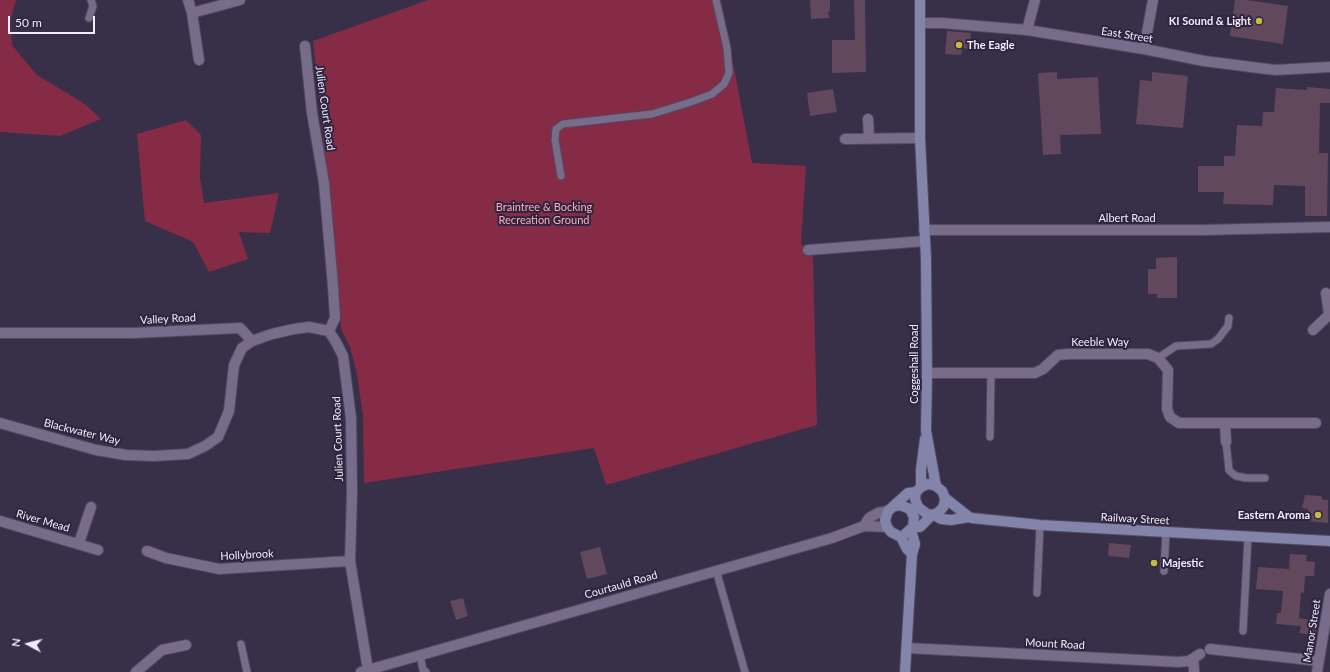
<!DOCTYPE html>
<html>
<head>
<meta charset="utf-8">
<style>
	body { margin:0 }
	#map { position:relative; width:1330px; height:672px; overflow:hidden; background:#382f49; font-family:Lato,sans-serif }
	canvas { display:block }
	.north { position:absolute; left:8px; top:624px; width:40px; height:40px; -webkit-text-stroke:3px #2e253f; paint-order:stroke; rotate:277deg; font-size:11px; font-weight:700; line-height:16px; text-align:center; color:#f1ebfd }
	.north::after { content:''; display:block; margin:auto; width:14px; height:18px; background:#f1ebfd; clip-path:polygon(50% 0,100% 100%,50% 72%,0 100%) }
	.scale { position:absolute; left:8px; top:16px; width:87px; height:18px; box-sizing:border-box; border:2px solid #f1ebfd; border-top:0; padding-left:5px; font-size:12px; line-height:14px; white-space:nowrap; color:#f1ebfd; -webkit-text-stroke:3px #2e253f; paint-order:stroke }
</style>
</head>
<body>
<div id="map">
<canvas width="1330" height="672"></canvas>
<div class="north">N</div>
<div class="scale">50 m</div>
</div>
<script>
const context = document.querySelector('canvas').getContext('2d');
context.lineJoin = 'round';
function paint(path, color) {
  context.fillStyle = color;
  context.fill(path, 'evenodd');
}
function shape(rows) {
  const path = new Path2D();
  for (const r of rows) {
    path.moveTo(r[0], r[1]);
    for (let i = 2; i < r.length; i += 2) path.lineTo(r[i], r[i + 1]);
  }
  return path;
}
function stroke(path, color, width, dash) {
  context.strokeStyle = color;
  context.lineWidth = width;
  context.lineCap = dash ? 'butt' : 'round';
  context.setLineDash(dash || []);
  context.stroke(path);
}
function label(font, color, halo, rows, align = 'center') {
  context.font = font + ' Lato,sans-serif';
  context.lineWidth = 4;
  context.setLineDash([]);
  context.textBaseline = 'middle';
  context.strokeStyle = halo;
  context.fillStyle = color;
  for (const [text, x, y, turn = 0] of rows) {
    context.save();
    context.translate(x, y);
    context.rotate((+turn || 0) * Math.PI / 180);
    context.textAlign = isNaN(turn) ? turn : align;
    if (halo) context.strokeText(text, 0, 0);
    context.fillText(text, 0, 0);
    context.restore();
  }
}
paint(shape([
	[0,0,16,0,10,21,12,45,37,75,85,104,101,119,60,136,0,132],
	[428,0,721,0,752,163,806,166,801,243,813,257,817,425,606,485,594,448,364,483,363,416,357,374,350,347,341,329,340,302,313,41],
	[186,120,201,135,200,177,204,203,279,193,270,233,239,232,248,259,209,272,193,242,145,221,137,134]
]), '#862b46');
paint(shape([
	[810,0,830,0,830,11,828,12,829,18,811,19],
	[854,0,865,0,866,72,832,73,832,40,855,40],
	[1235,0,1246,0,1288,6,1283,44,1230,36],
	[947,31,971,33,969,49,962,48,961,55,945,54],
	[1057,72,1057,79,1098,77,1101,134,1060,135,1061,154,1043,155,1038,73],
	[1152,72,1188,76,1183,128,1136,124,1140,80,1152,81],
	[1307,87,1330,89,1330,103,1320,103,1319,153,1328,153,1327,216,1305,216,1305,186,1274,185,1273,205,1223,204,1224,192,1198,192,1198,166,1224,166,1224,156,1235,156,1237,125,1262,126,1263,112,1274,112,1276,88,1307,90],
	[833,89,837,112,810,116,807,93],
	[1177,257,1177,298,1157,298,1157,294,1148,294,1148,269,1156,269,1156,258],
	[1305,495,1321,496,1323,500,1328,500,1328,523,1307,521,1308,509,1302,508],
	[1109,543,1131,545,1129,558,1108,556],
	[600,547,607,574,587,579,580,552],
	[1290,554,1307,555,1306,561,1315,562,1314,576,1305,576,1304,593,1301,592,1299,618,1318,621,1315,636,1299,633,1301,626,1276,624,1277,613,1281,613,1283,591,1256,589,1258,567,1289,569],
	[463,598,468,616,456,620,450,601]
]), '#62485d');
const service = shape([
	[89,18,93,6,91,0],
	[561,176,555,140,556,129,563,124,652,114,691,102,712,94,724,84,729,73,727,48,716,0],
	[1158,358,1176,346,1211,344,1218,339,1228,326,1229,318],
	[990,437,991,373],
	[1226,442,1229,470,1232,473,1236,476,1246,478,1265,478],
	[716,570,745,672],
	[1164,571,1166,532],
	[1037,593,1040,525],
	[1243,631,1248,537],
	[241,644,247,672],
	[420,655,423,670,426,672]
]);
const minor = shape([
	[188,0,192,13],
	[920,23,942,23,1027,30,1144,49,1204,61,1275,70,1330,67],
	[1027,30,1035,0],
	[305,46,312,113,324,183,333,286,335,318,329,331],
	[1144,49,1153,0],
	[199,60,192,13,240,0],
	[868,119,869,138],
	[845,139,920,138],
	[924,230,1201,230,1330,227],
	[808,250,925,241],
	[1326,293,1329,314],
	[1313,330,1330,314],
	[329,331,337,344,343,356,351,418,352,493,350,561,368,670],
	[0,333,133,333,240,328,252,341],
	[927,373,1035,373,1043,369,1058,355,1068,354,1148,354,1158,358,1168,370,1167,409,1170,417,1179,423,1316,423],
	[0,423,96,450,126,455,154,456,188,454,205,446,218,437,229,411,234,365,242,348,252,341,272,334,294,329,309,327,329,331],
	[1225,424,1226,442],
	[0,521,98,550],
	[79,543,91,507],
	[147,551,166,558,219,569,350,561],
	[907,648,1179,662,1189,661,1200,654],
	[1210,649,1319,661],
	[1193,659,1194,668,1194,672],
	[136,672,162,650,186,645],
	[1317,672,1330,594]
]);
const tertiary = shape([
	[864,526,869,518,878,513,888,511],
	[361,672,832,538,864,526,887,527]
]);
const secondary = shape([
	[920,0,920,138,926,259,927,373,926,431,936,486],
	[928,484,936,486,942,491,945,498,944,506,939,512,932,515,927,514,918,507,915,499,916,492,921,487,928,484],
	[921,487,921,470,925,439],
	[945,498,969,517,972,518,1040,525,1330,541],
	[895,506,900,505,910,509,914,517,913,527,906,533],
	[934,515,941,519,951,520,969,517],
	[913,527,920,527,932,515],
	[912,554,907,549,901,537,891,532,887,527,885,520,888,511,908,493,916,492],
	[905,672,912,554,915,544,911,530]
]);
stroke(service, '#514a60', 9);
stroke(minor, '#514a60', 12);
stroke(tertiary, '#514a60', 12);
stroke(secondary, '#514a60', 12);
stroke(service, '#776d8b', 7);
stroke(minor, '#776d8b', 10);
stroke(tertiary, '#776d8b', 10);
stroke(secondary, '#8384aa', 10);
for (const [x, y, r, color] of [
	[1259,21,4,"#c5bc3d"],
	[959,45,4,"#c5bc3d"],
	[1318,515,4,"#c5bc3d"],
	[1154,563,4,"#c5bc3d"]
]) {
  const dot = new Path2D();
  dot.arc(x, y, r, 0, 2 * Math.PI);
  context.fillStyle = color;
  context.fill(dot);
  stroke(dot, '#2e253f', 1.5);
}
label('bold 11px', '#f1ebfd', '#2e253f', [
	["KI Sound & Light",1251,21],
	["The Eagle",967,45,"left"],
	["Eastern Aroma",1310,515],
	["Majestic",1162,563,"left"]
], 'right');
label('11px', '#f1ebfd', '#2e253f', [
	["East Street",1127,35,9],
	["Julien Court Road",325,108,82],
	["Albert Road",1127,218],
	["Valley Road",168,319,-3],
	["Keeble Way",1100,342],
	["Coggeshall Road",914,364,-90],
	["Blackwater Way",82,432,14],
	["Julien Court Road",338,439,-92],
	["Railway Street",1135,519,3],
	["River Mead",43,521,16],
	["Hollybrook",247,555,-3],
	["Courtauld Road",621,585,-16],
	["Manor Street",1312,631,-81],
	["Mount Road",1055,644,3]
]);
label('11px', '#fdadbd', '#2e253f', [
	["Braintree & Bocking",544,207],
	["Recreation Ground",544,220]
]);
</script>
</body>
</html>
